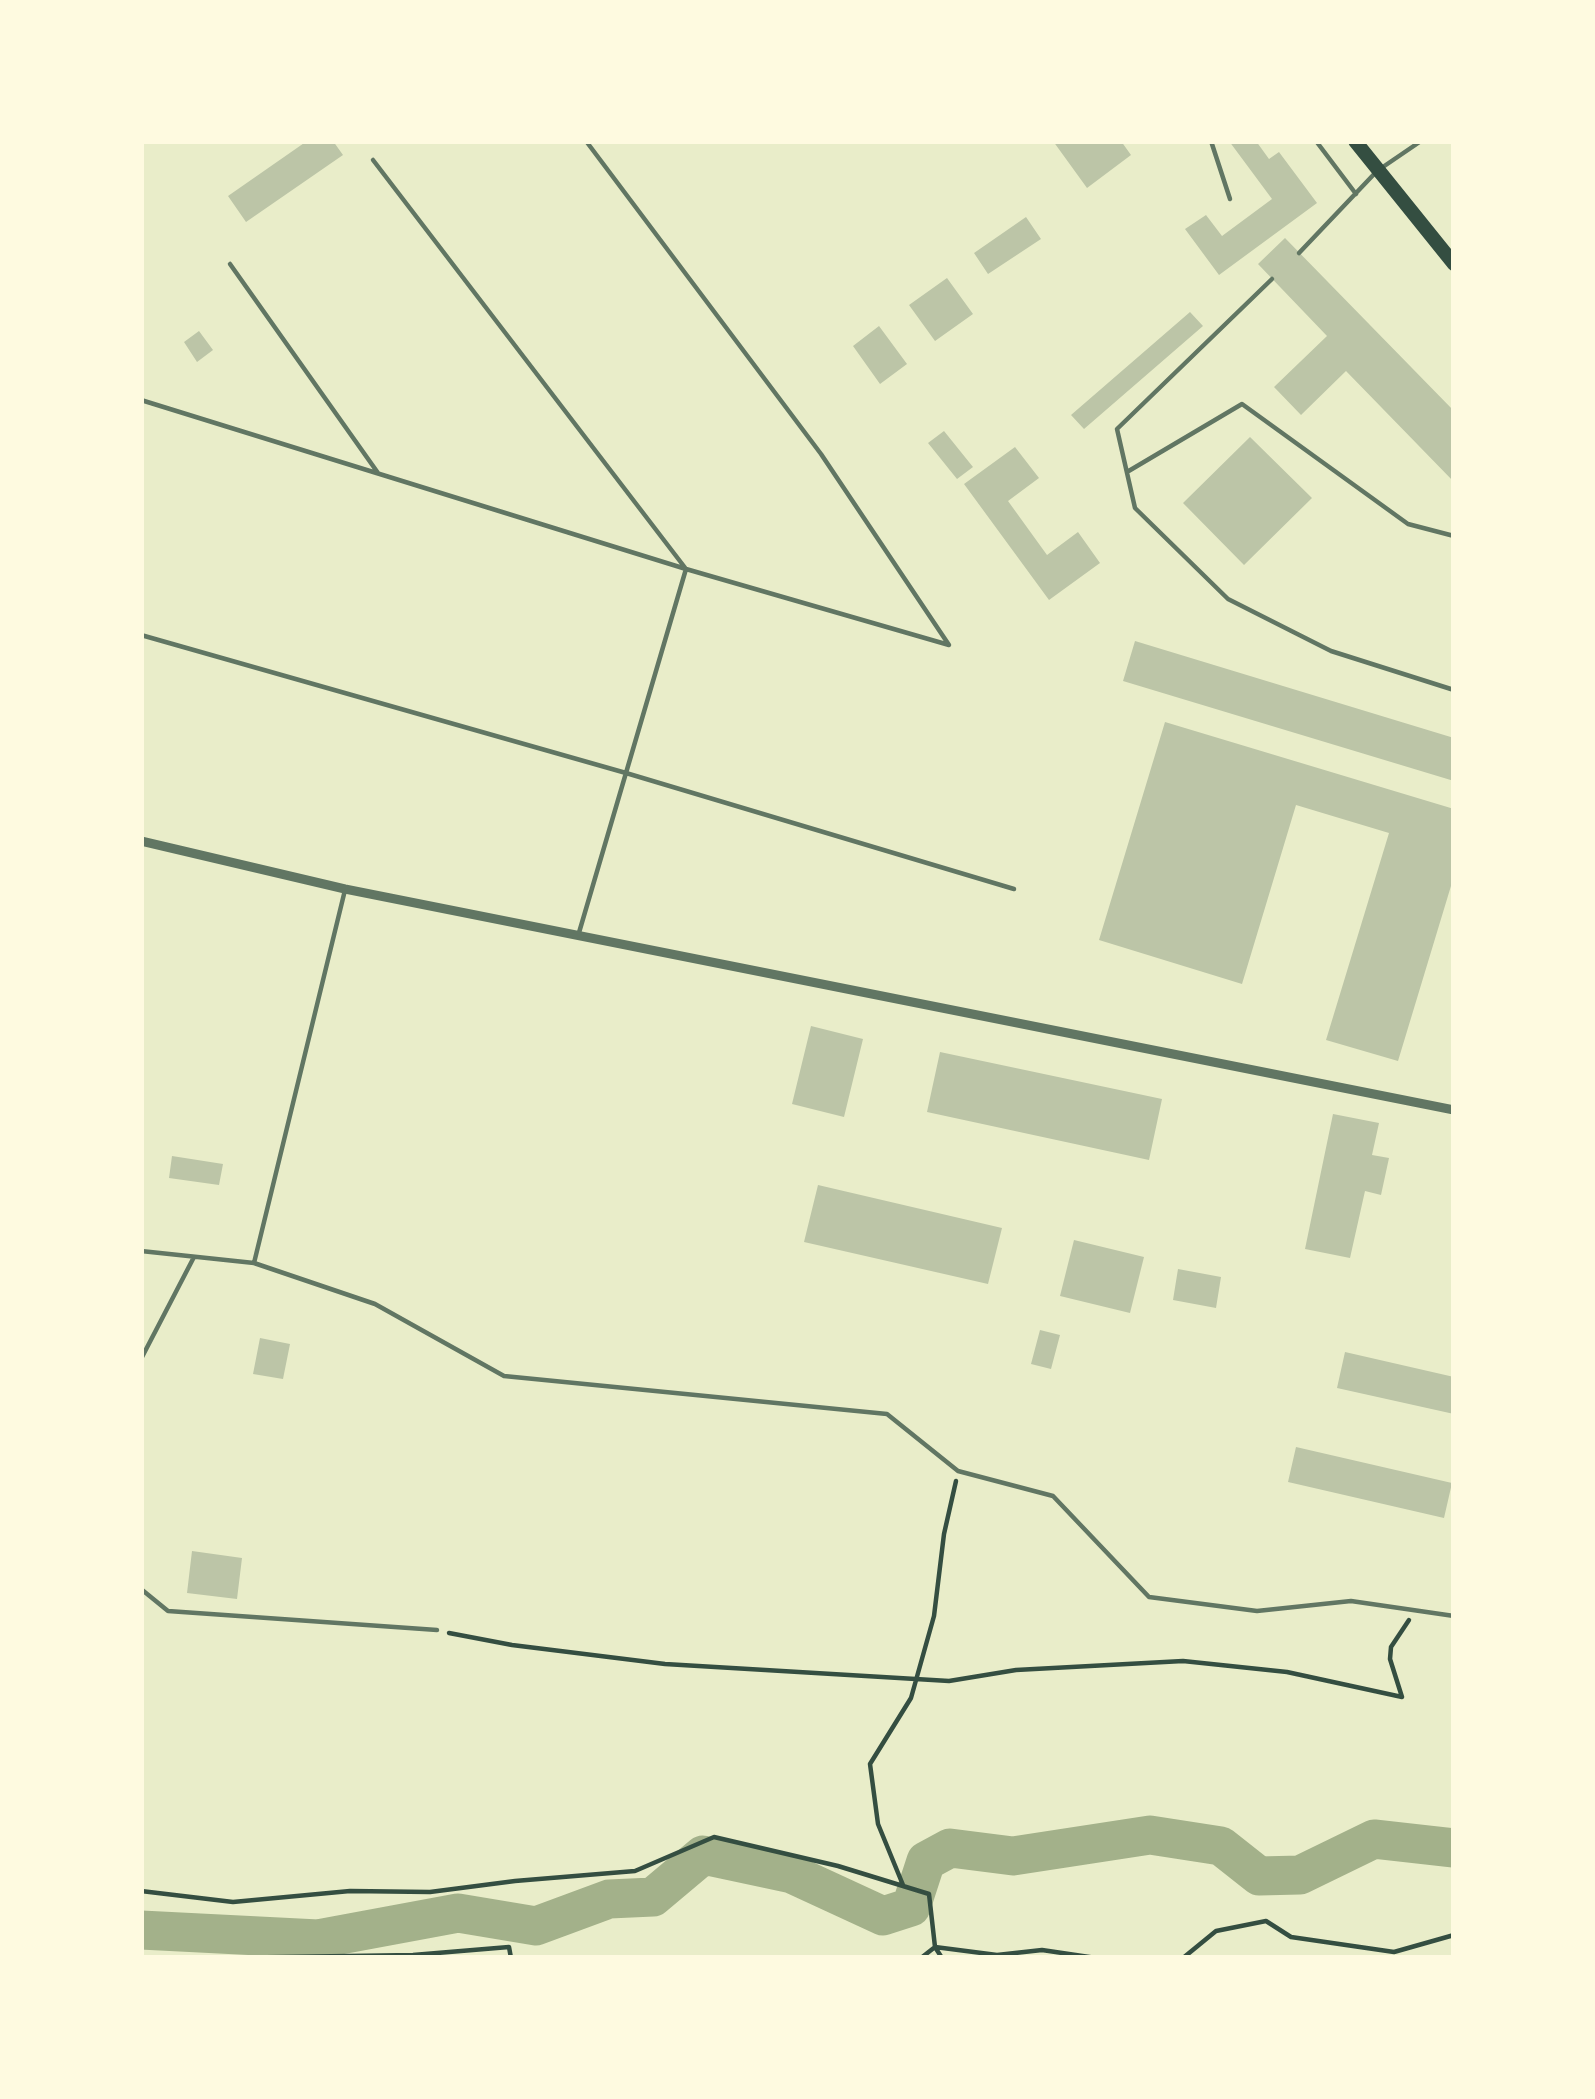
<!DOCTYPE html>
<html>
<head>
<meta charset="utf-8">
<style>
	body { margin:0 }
	#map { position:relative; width:1595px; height:2099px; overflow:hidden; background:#e9edc9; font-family:"Source Sans 3",sans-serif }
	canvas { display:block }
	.frame { position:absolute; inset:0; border:144px solid #fefae0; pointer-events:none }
</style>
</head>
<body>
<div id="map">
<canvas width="1595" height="2099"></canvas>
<div class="frame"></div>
</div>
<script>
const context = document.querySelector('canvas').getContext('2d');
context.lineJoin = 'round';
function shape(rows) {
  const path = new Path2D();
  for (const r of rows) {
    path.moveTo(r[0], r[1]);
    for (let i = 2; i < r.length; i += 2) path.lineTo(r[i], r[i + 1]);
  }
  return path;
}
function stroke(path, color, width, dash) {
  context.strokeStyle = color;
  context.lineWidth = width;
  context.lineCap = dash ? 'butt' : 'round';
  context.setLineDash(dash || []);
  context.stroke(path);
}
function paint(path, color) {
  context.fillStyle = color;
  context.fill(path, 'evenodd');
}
stroke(shape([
	[141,1930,318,1939,458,1913,536,1926,609,1899,653,1897,703,1855,792,1874,883,1916,911,1907,926,1861,950,1848,1013,1856,1150,1835,1221,1846,1259,1876,1300,1875,1374,1839,1454,1848]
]), '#a3b18a', 39);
paint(shape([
	[307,141,333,141,343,155,246,222,228,196],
	[1053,141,1121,141,1131,155,1087,188],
	[1229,141,1256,141,1269,159,1279,152,1317,203,1219,275,1185,229,1206,215,1222,236,1272,199],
	[1026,217,1041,239,988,274,974,253],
	[1285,238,1454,411,1454,482,1346,371,1301,415,1274,387,1327,336,1258,264],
	[947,278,973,314,935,341,909,305],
	[1190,312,1203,326,1084,429,1071,415],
	[879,326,907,364,880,384,853,346],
	[199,331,213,350,197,362,184,342],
	[944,431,973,467,957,479,928,443],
	[1250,437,1312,498,1244,565,1183,503],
	[1015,447,1039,478,1008,501,1047,555,1078,532,1100,563,1049,600,964,484],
	[1135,641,1454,738,1454,781,1123,681],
	[1165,722,1454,809,1454,876,1398,1061,1326,1040,1389,833,1296,805,1242,984,1099,940],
	[811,1026,863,1039,844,1117,792,1104],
	[940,1052,1162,1099,1149,1160,927,1112],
	[1333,1114,1379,1123,1372,1155,1389,1158,1381,1195,1365,1191,1350,1258,1305,1249],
	[172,1156,223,1164,219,1185,169,1178],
	[818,1185,1002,1228,988,1284,804,1242],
	[1074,1240,1144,1257,1130,1313,1060,1296],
	[1178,1269,1221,1277,1216,1308,1173,1300],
	[1040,1330,1060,1335,1051,1369,1031,1364],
	[260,1338,290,1344,283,1379,253,1374],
	[1345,1352,1454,1377,1454,1414,1337,1388],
	[1296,1447,1452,1483,1444,1518,1288,1482],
	[192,1551,242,1558,237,1599,187,1593]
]), '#bcc5a7');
stroke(shape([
	[449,1633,512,1645,665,1664,949,1681,1016,1670,1183,1661,1287,1672,1402,1697,1390,1659,1391,1647,1409,1620],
	[903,1885,878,1824,870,1764,911,1698,934,1616,944,1534,956,1481],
	[141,1891,233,1902,350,1891,430,1892,515,1881,635,1871,714,1837,838,1866,929,1894,935,1947,942,1958],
	[217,1958,413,1955,509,1947,511,1958],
	[921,1958,935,1947,997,1955,1042,1950,1096,1958],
	[1183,1958,1216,1931,1266,1921,1291,1937,1394,1952,1454,1935]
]), '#344e41', 4.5);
stroke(shape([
	[1211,141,1230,199],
	[1316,141,1356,194],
	[373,160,686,569,578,936],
	[1299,253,1377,171,1421,141],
	[230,264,378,473],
	[1272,279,1117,429,1135,508,1228,599,1331,651,1454,690],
	[141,400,686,569,949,645,821,454,586,141],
	[1127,472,1242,404,1408,524,1454,536],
	[141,635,626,773,1014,889],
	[141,1251,254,1263,375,1304,504,1376,887,1414,958,1471,1053,1496,1149,1597,1257,1611,1351,1601,1454,1616],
	[254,1263,345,890],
	[141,1359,194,1257],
	[141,1589,168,1611,437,1630]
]), '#617663', 4.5);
stroke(shape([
	[141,841,345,889,1454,1110]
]), '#617663', 9);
stroke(shape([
	[1355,141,1454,264]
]), '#344e41', 14);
</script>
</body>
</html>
